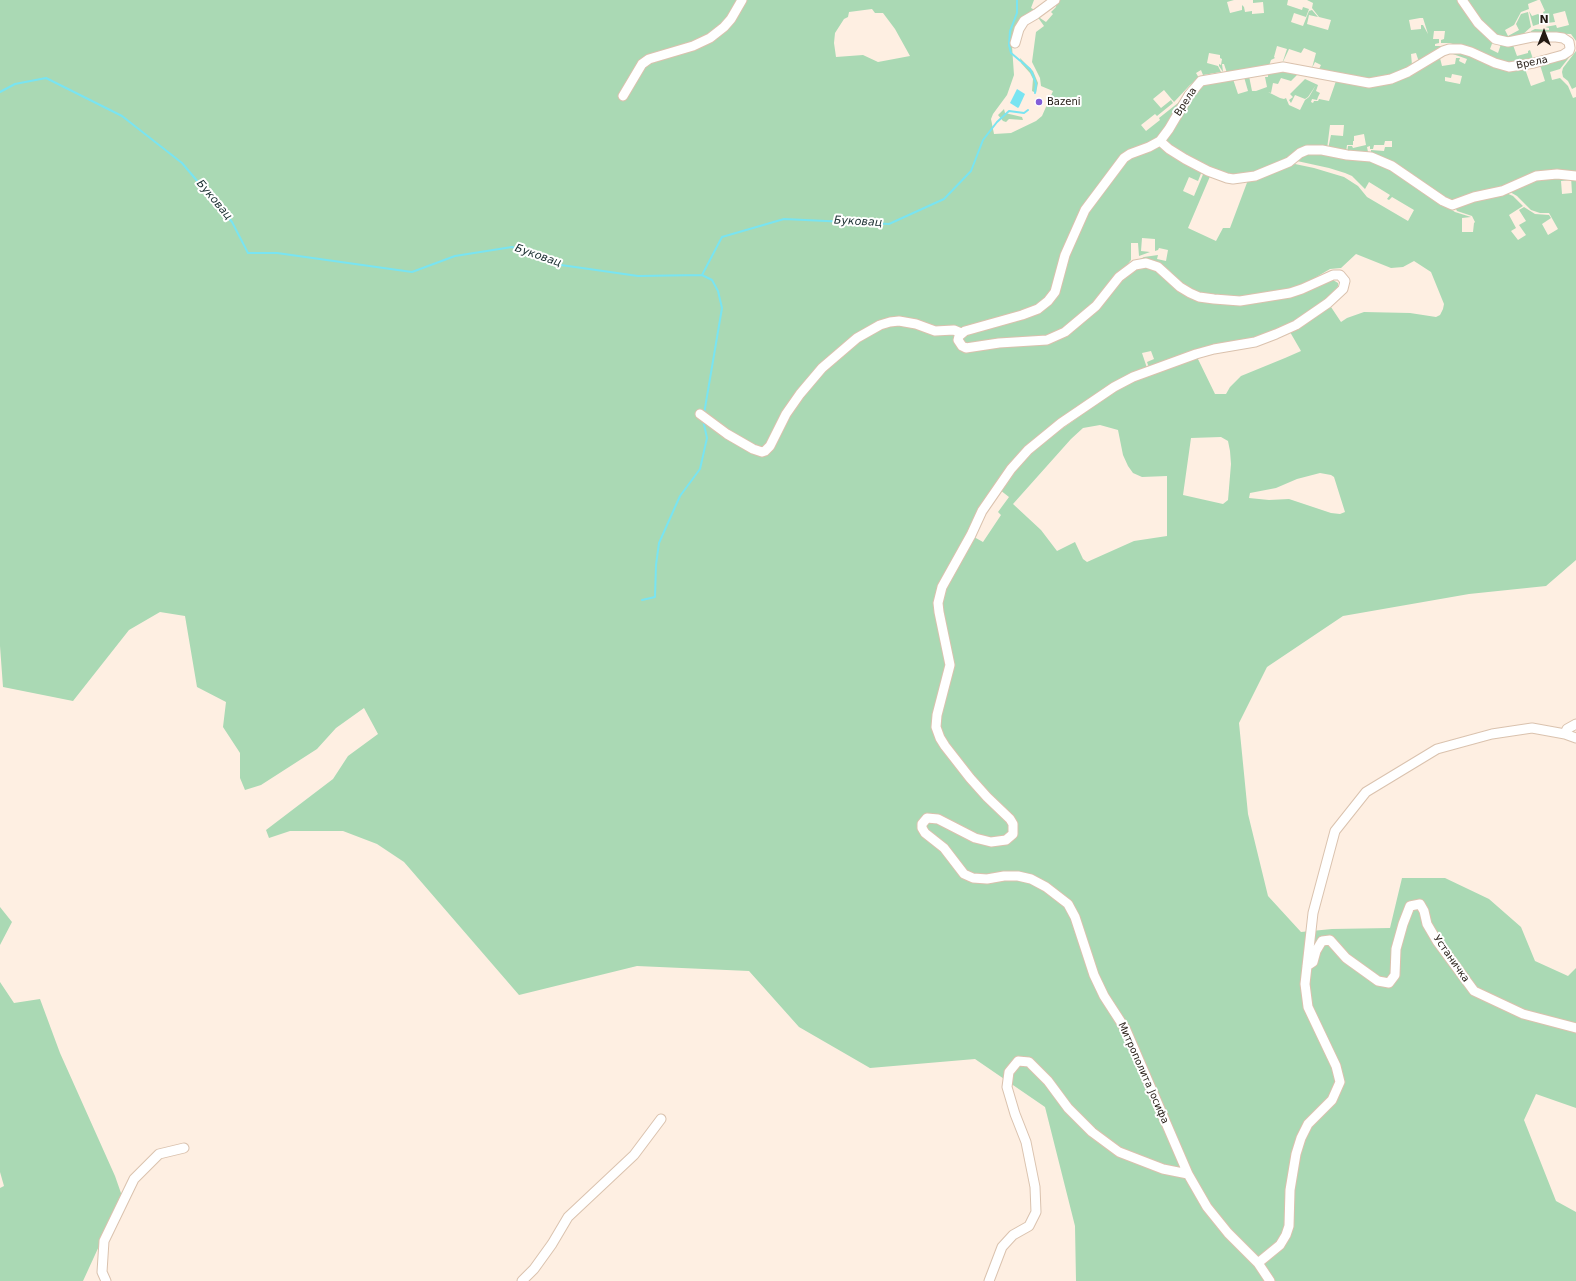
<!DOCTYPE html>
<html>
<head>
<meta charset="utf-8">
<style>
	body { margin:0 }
	#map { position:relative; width:1576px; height:1281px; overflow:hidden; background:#feefe2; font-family:"DejaVu Sans",sans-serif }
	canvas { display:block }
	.north { position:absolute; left:1524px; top:12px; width:40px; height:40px; -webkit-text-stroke:3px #fff; paint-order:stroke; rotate:0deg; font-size:11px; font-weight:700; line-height:16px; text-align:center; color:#231a13 }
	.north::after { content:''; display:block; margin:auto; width:14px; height:18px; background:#231a13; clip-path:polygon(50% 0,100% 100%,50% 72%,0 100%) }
</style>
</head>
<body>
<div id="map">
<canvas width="1576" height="1281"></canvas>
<div class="north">N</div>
</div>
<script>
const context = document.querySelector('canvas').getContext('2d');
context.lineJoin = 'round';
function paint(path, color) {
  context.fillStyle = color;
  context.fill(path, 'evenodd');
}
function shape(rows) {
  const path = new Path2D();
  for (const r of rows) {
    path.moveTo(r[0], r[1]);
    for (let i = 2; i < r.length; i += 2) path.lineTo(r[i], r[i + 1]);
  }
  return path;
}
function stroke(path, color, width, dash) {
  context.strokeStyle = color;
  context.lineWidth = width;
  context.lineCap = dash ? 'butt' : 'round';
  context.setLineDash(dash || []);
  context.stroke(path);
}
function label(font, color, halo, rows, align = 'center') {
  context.font = font + ' "DejaVu Sans",sans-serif';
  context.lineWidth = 4;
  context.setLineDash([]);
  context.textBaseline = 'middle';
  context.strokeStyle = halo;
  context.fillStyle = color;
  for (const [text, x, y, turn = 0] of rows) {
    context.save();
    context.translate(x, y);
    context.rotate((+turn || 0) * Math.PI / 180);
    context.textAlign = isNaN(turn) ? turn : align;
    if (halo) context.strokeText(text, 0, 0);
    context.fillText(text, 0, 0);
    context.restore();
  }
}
paint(shape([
	[0,0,1034,0,1031,8,1037,11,1026,18,1012,46,1014,75,1007,95,993,114,991,119,994,134,1011,133,1036,121,1042,116,1053,91,1041,86,1040,78,1032,62,1036,32,1044,26,1037,16,1046,22,1053,14,1051,12,1056,7,1057,0,1234,0,1227,2,1230,13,1242,10,1242,5,1244,7,1245,12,1252,11,1252,14,1264,13,1263,2,1253,3,1253,0,1288,0,1287,5,1302,10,1303,7,1309,9,1306,17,1294,13,1291,22,1303,26,1309,11,1312,10,1318,17,1309,15,1307,24,1328,30,1331,20,1319,17,1312,8,1313,3,1307,0,1458,0,1493,41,1490,49,1498,53,1501,44,1513,45,1517,56,1528,53,1528,51,1530,50,1533,59,1508,63,1450,43,1441,43,1441,40,1444,39,1445,31,1434,31,1433,39,1439,39,1439,43,1435,44,1435,46,1450,46,1419,62,1416,53,1411,54,1412,65,1388,77,1370,80,1327,72,1319,69,1321,65,1315,62,1312,68,1316,53,1304,48,1301,53,1289,49,1282,64,1287,49,1277,46,1274,57,1275,58,1271,60,1269,66,1227,73,1224,64,1222,64,1223,72,1219,66,1219,64,1221,65,1222,59,1220,58,1220,55,1209,53,1207,63,1218,66,1221,72,1203,75,1201,70,1196,73,1199,78,1190,85,1174,102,1164,90,1153,99,1161,108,1171,100,1173,103,1157,116,1155,114,1141,125,1146,131,1160,120,1159,118,1178,103,1184,95,1155,147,1161,146,1202,171,1198,181,1189,177,1183,191,1194,196,1204,172,1211,174,1188,228,1216,241,1223,228,1230,228,1248,180,1295,164,1314,168,1344,177,1358,186,1367,197,1408,221,1414,210,1392,197,1389,200,1387,199,1390,195,1369,182,1365,189,1352,176,1345,173,1329,168,1297,161,1301,156,1313,153,1382,163,1455,212,1471,217,1462,218,1462,232,1473,232,1474,223,1475,222,1472,216,1457,211,1456,209,1457,207,1504,192,1513,196,1523,206,1509,215,1516,228,1511,231,1518,240,1526,235,1519,225,1526,221,1519,210,1524,207,1535,214,1549,215,1551,218,1542,224,1548,235,1558,229,1549,213,1540,213,1531,210,1517,196,1510,192,1529,180,1569,176,1570,180,1561,181,1562,194,1572,193,1571,177,1576,178,1576,560,1546,586,1469,594,1343,616,1267,667,1239,723,1248,814,1268,896,1301,932,1332,929,1390,928,1402,878,1445,878,1489,899,1521,927,1535,961,1568,976,1576,968,1576,1108,1536,1094,1524,1120,1556,1201,1576,1212,1576,1281,1076,1281,1075,1226,1045,1107,975,1059,870,1068,799,1027,749,971,637,966,519,995,404,862,377,844,343,831,290,831,269,838,266,830,333,779,348,756,378,734,364,708,336,728,317,749,261,785,245,790,240,778,240,753,223,727,226,702,197,687,185,616,160,612,129,630,73,701,3,687,0,646],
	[872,9,875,13,883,13,895,29,910,56,878,62,863,55,836,57,834,43,835,33,844,19,848,17,849,12],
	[1420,18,1423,18,1428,34,1423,25,1421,25,1421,29,1411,30,1409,20],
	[1142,238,1155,239,1155,251,1158,250,1159,248,1168,250,1166,261,1157,259,1158,255,1144,257,1138,260,1162,266,1169,270,1184,286,1203,294,1240,297,1293,288,1301,286,1330,269,1341,268,1356,254,1391,268,1403,267,1414,261,1431,272,1444,304,1443,309,1440,315,1436,317,1410,313,1364,312,1347,318,1341,322,1331,307,1290,332,1301,351,1285,358,1241,376,1230,387,1226,394,1215,394,1197,357,1133,382,1114,392,1056,433,1031,452,1000,490,1009,497,998,512,1001,515,983,542,974,537,965,555,964,555,999,479,1104,390,1147,368,1142,353,1151,351,1154,359,1147,362,1149,368,1261,337,1299,320,1334,294,1338,286,1338,283,1333,280,1241,304,1178,290,1157,269,1146,266,1128,270,1127,265,1131,260,1131,243,1138,243,1139,256,1150,252,1141,251],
	[1100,425,1118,430,1123,455,1128,466,1133,473,1142,477,1167,476,1167,536,1134,541,1087,562,1083,559,1075,542,1057,551,1041,530,1013,504,1071,439,1083,428],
	[1221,437,1228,441,1230,451,1231,464,1228,500,1223,504,1183,495,1191,438],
	[1320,473,1331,475,1334,477,1345,512,1340,514,1331,513,1289,499,1269,500,1249,498,1250,493,1276,488,1297,479],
	[1466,0,1538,0,1528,4,1529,9,1521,12,1514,25,1505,30,1508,36,1519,30,1516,24,1521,14,1528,12,1531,27,1521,36,1510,39,1496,35,1478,18],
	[1540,0,1576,0,1576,41,1571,34,1531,33,1531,31,1535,29,1549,30,1549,28,1545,27,1556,25,1557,28,1569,25,1565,11,1553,14,1555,22,1547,23,1543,12,1545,11],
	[1529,11,1532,16,1538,14,1542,17,1542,23,1533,26],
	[1576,51,1576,87,1572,89,1568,81,1563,77,1562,72,1563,68],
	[1454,52,1525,69,1531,86,1545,81,1540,65,1571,55,1560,69,1550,72,1552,80,1560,78,1568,86,1573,98,1576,97,1576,174,1571,173,1507,187,1454,203,1371,155,1371,150,1384,151,1385,147,1392,147,1392,141,1385,141,1384,145,1374,145,1373,149,1370,149,1370,146,1367,147,1368,152,1347,153,1348,146,1352,146,1353,148,1366,145,1364,134,1354,136,1354,141,1353,141,1353,145,1347,145,1346,153,1328,149,1331,135,1343,136,1344,125,1330,125,1327,149,1323,148,1278,165,1232,178,1171,148,1165,140,1200,86,1233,79,1238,94,1248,91,1244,77,1249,76,1252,91,1256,91,1267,87,1265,77,1268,77,1268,72,1282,71,1299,73,1291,81,1281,78,1278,84,1273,83,1271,93,1268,92,1280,98,1284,99,1286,98,1289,105,1300,110,1305,100,1309,97,1316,85,1308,97,1305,99,1295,95,1291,103,1289,100,1293,97,1290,94,1305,79,1318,85,1316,91,1320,93,1318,97,1317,100,1312,99,1311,102,1313,103,1314,101,1318,101,1319,99,1329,101,1336,81,1360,86,1441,56,1443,57,1440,58,1442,66,1455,64,1456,58,1460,58,1459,61,1465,64,1467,59,1450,53],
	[1452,74,1462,76,1460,84,1445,81,1445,77,1451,78],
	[1020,58,1033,71,1038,83,1036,93,1032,91,1033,79,1030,73,1021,63],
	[1004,109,1005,113,1022,117,1023,120,1009,119,1006,122,1003,121,998,115],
	[0,907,12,922,0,945],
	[0,982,14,1003,40,999,60,1053,115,1176,122,1196,83,1281,0,1281,0,1188,4,1186,0,1172]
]), '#aad9b4');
paint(shape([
	[1017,89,1025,94,1019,107,1018,108,1010,103]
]), '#79e4f1');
stroke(shape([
	[1017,0,1017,13,1010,31,1009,45,1011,53,1030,69,1033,75,1036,84,1035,93],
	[0,92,15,84,46,78,122,116,182,163,232,222,248,253,277,253,412,272,455,256,512,247,561,265,638,276,702,275,712,280,718,291,722,308,704,414],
	[702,275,722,237,784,219,889,224,944,199,971,171,983,140,997,122,1009,111,1024,113,1028,110],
	[642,600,655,597,656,565,659,543,680,496,700,469,707,438,703,420]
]), '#79e4f1', 2);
const minor = shape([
	[1015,43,1019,29,1024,21,1036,14,1055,0],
	[623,96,642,64,649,59,693,46,710,38,724,27,731,19,742,0],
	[1160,141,1169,149,1185,159,1208,171,1227,178,1233,179,1255,176,1289,162,1300,153,1307,150,1322,150,1347,155,1371,157,1392,166,1443,201,1452,205,1474,197,1502,191,1536,176,1557,174,1576,176],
	[700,414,727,434,753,449,762,452,765,451,770,446,786,414,800,394,822,368,857,338,880,325,890,322,899,321,916,324,935,331,954,330,961,333],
	[1565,734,1567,729,1576,724],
	[1307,966,1313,962,1316,951,1322,941,1330,940,1346,958,1378,981,1389,983,1395,975,1396,949,1403,924,1410,906,1420,904,1424,911,1427,924,1437,941,1474,991,1523,1014,1576,1028],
	[1258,1263,1280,1245,1286,1235,1289,1226,1290,1190,1296,1154,1301,1138,1308,1124,1332,1100,1340,1082,1336,1066,1308,1007,1305,984,1313,913,1335,831,1366,792,1437,749,1492,734,1532,728,1565,734,1576,738],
	[106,1281,102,1272,104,1241,134,1179,159,1154,184,1148],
	[522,1281,534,1269,552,1244,568,1217,634,1155,661,1119],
	[989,1281,1002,1247,1013,1235,1029,1226,1036,1212,1035,1187,1026,1142,1015,1114,1007,1087,1009,1072,1018,1061,1029,1062,1048,1081,1068,1108,1092,1132,1119,1152,1163,1169,1188,1174],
	[1270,1281,1258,1263,1228,1233,1207,1207,1188,1174,1126,1030,1104,996,1094,975,1075,917,1068,904,1046,887,1031,879,1018,876,1004,876,987,879,973,878,964,874,944,848,925,833,922,828,922,824,927,818,938,819,975,838,991,842,1006,840,1013,834,1013,824,1010,819,987,797,970,778,945,746,940,738,936,727,937,715,950,665,939,612,938,603,942,587,971,535,982,511,1011,469,1028,450,1061,423,1114,387,1133,377,1196,354,1214,349,1255,342,1276,334,1296,325,1328,303,1343,289,1345,281,1340,275,1333,275,1302,289,1290,293,1240,301,1214,299,1199,297,1190,293,1180,287,1158,267,1146,263,1135,265,1119,277,1096,306,1065,332,1047,340,999,343,966,348,962,346,958,340,959,336,965,331,1022,315,1038,309,1048,301,1055,292,1065,255,1085,210,1124,158,1130,154,1149,147,1160,141,1169,129,1189,95,1201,81,1283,67,1369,83,1391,79,1408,72,1443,51,1449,49,1461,49,1471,52,1495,63,1509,67,1534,63,1563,55,1569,51,1570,48,1569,42,1563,38,1556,37,1532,37,1508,42,1495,39,1478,23,1462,0]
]);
stroke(minor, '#dac2ae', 11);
stroke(minor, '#fff', 9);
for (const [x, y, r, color] of [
	[1039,102,4,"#835ed8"]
]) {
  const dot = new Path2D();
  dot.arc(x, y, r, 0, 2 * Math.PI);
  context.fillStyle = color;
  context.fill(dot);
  stroke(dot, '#fff', 1.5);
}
label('10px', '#231a13', '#fff', [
	["Врела",1532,63,-12],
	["Врела",1186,102,-57],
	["Устаничка",1451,959,55],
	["Митрополита Јосифа",1143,1073,66]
]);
label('10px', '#231a13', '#fff', [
	["Bazeni",1047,102]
], 'left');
label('italic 11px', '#192d30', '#fff', [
	["Буковац",214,200,50],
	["Буковац",858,222,3],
	["Буковац",538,256,19]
]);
</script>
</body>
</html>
